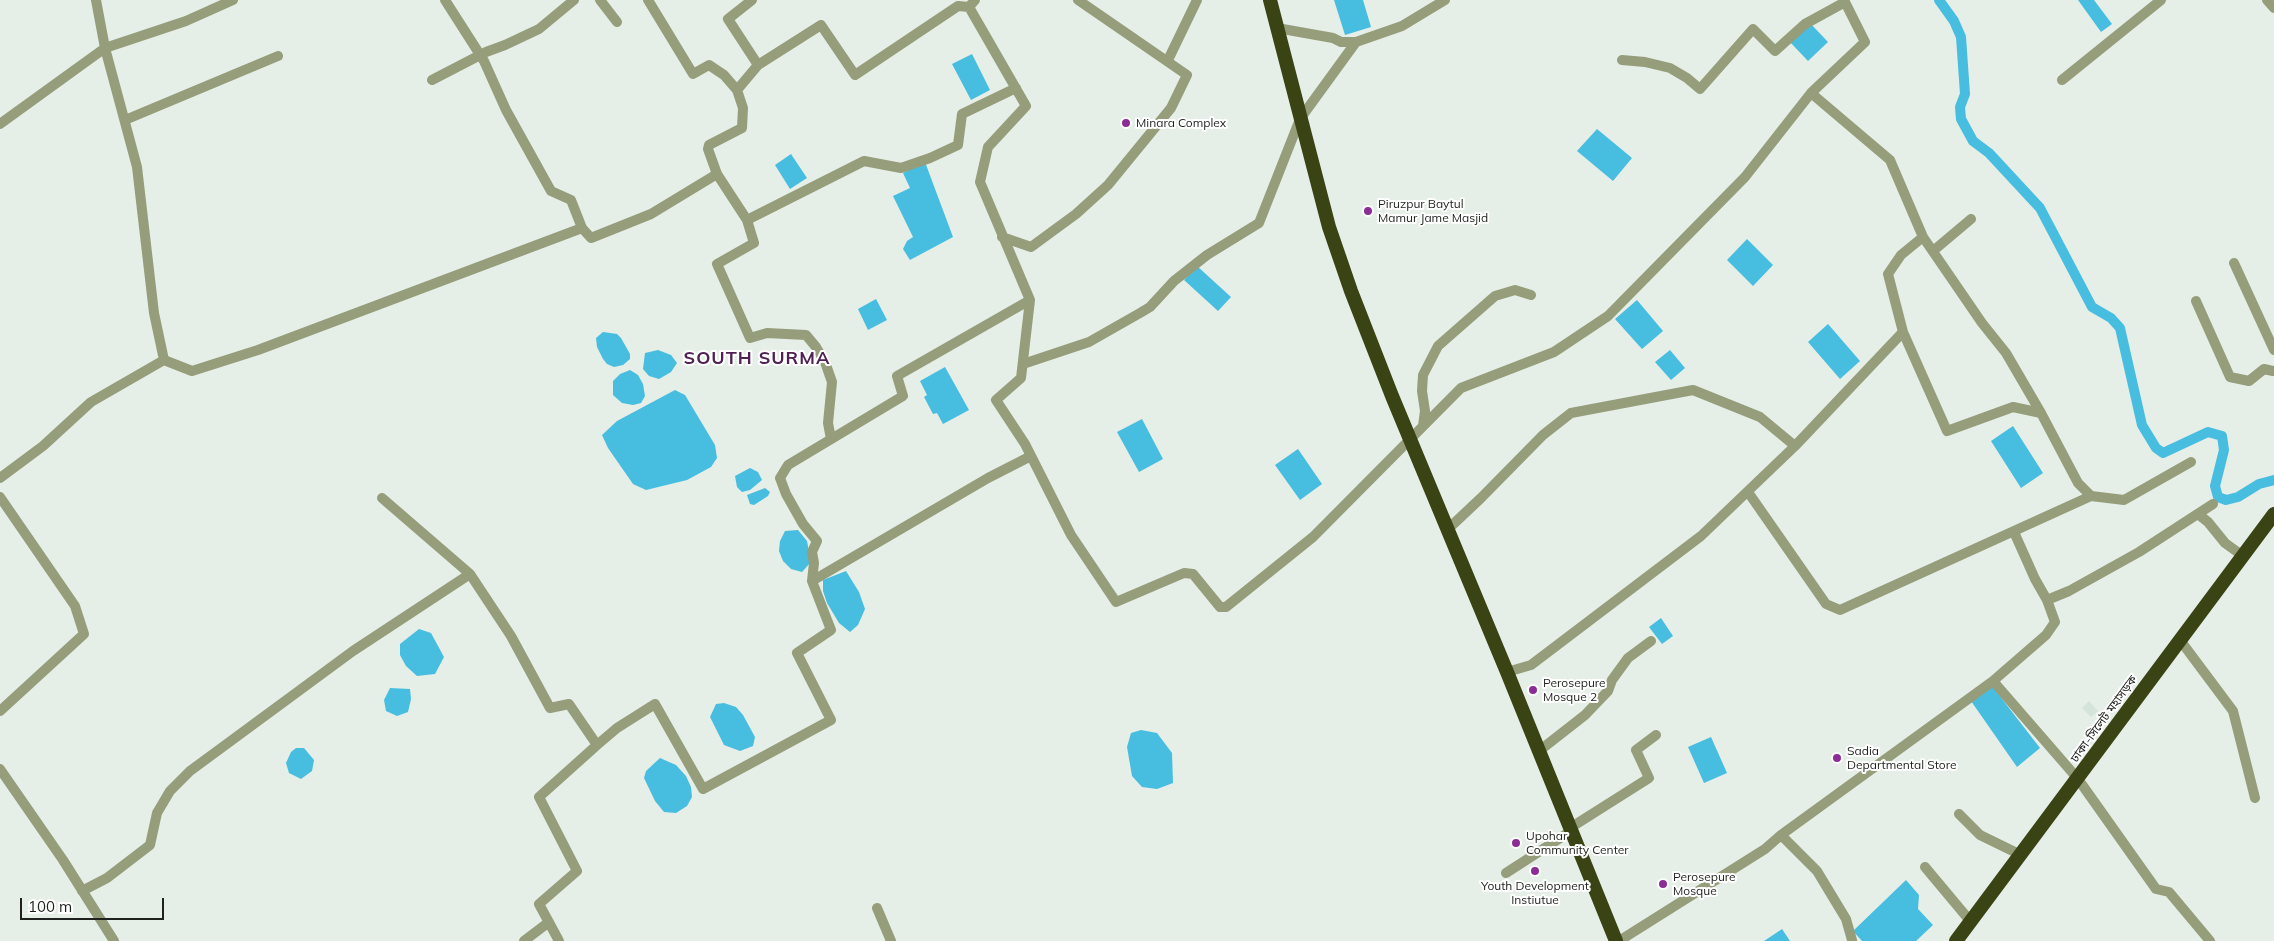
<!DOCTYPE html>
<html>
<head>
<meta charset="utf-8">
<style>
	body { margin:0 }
	#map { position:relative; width:2274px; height:941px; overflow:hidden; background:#e5eee7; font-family:Mulish,sans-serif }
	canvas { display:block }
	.scale { position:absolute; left:20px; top:898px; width:144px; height:22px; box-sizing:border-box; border:2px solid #1e211e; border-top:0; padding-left:6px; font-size:15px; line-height:18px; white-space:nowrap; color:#1e211e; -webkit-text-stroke:4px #fff; paint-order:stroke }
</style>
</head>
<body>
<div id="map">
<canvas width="2274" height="941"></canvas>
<div class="scale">100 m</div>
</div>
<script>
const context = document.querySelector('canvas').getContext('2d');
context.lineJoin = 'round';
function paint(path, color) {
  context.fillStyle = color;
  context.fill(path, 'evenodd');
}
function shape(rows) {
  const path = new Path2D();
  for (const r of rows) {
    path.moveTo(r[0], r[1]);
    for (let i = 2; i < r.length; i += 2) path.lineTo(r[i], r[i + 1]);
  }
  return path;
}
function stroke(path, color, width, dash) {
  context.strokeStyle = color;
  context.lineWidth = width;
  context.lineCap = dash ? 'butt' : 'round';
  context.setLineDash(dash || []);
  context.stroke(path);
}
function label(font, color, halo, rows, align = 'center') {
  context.font = font + ' Mulish,"Noto Sans Bengali",sans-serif';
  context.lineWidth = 4;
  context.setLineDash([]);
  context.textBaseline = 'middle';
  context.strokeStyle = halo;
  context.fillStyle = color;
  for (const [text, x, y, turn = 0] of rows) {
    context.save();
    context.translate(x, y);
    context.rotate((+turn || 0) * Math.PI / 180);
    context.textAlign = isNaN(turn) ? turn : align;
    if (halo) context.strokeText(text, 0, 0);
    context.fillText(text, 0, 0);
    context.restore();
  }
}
paint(shape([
	[2089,701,2098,711,2091,717,2082,708]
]), '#d5e4d9');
paint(shape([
	[1334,0,1363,0,1371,27,1345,35],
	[2078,0,2094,0,2112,24,2101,32],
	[1810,23,1828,42,1808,61,1790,42],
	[972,54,990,90,971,100,952,64],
	[1597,129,1632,158,1613,181,1577,151],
	[791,154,807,178,790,189,775,165],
	[925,162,953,237,910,260,903,249,907,241,913,237,893,196,910,188,903,173],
	[1747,239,1773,265,1753,286,1727,260],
	[1197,266,1231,297,1218,311,1184,280],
	[876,299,887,320,868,330,858,309],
	[1637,300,1663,331,1642,349,1615,319],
	[1828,324,1860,361,1840,379,1808,342],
	[603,332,617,334,621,338,630,354,630,359,623,365,614,367,607,364,603,359,597,347,596,338],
	[658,350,671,355,677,363,671,372,659,379,649,376,643,369,645,353],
	[1670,350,1685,368,1671,380,1655,362],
	[945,367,969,410,943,424,937,413,933,414,924,397,927,395,920,381],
	[630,370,638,375,643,384,645,396,641,403,633,405,622,403,613,395,613,381,620,374],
	[675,390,685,395,715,445,717,458,711,467,687,480,646,490,633,484,608,448,602,435,617,421],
	[1142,419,1163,459,1139,472,1117,432],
	[2013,426,2043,473,2021,488,1991,441],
	[1298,449,1322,484,1300,500,1275,465],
	[750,468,758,472,762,480,750,490,742,492,737,487,735,476],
	[765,488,770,492,768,496,754,505,750,504,747,495],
	[798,530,807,541,811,562,802,572,791,569,783,561,779,551,780,541,785,531],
	[846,571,859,592,865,609,858,625,850,632,839,623,827,603,823,591,823,580],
	[1661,618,1673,636,1662,644,1649,627],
	[419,629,431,633,444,657,435,674,417,676,406,666,400,655,400,644],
	[1992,686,2040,748,2017,767,1971,701],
	[390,688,410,689,411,699,408,712,397,716,386,711,384,700],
	[724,703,736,707,743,715,755,737,753,746,740,751,724,745,710,717,716,704],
	[1141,730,1157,733,1172,753,1173,783,1157,789,1142,787,1132,776,1127,747,1131,733],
	[1711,737,1727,773,1704,783,1688,747],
	[296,748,304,748,314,760,312,771,301,779,289,773,286,763,291,752],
	[660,758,676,765,686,776,691,787,692,797,687,806,676,813,664,812,655,801,644,778,646,771],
	[1906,880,1919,895,1918,909,1933,925,1916,941,1862,941,1853,931],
	[1782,929,1790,941,1764,941]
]), '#47bde0');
stroke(shape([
	[1939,0,1954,21,1961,37,1965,94,1960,107,1961,119,1973,141,1989,153,2040,208,2092,307,2111,318,2120,328,2142,425,2156,448,2163,453,2208,432,2222,436,2224,450,2215,486,2218,497,2226,500,2238,497,2259,484,2274,480]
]), '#47bde0', 10);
stroke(shape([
	[96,0,105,48,186,21,233,0],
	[445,0,484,61,506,110,551,191,571,200,582,228],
	[600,0,617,22],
	[648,0,693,74,709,65,724,75,737,90],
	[975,0,969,7,1026,106,988,147,980,182,1030,300,1021,378,996,400,1025,444,1071,535,1116,602,1184,573,1193,574,1220,607,1226,607,1313,537,1461,388,1554,352,1608,316,1745,177,1811,93,1890,160,1923,237,1982,323,2006,353,2041,413,2078,483,2091,496,2124,500,2191,462],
	[2267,0,2274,8],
	[1277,28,1333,38,1341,42,1356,42],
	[1168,60,1197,0],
	[1622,60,1645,62,1670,68,1687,78,1700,89,1753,29,1775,51,1805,24,1845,2,1865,42,1811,93],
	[758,65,821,25,855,75,958,6,969,7],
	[432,80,486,52,505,45,539,29,574,0],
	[2062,80,2161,0],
	[125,120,278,56],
	[0,124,105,48,137,167,154,313,164,360],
	[747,220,717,174,708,149,709,145,742,128,743,108,737,90,758,65,728,19,752,0],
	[1002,237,1031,247,1076,214,1108,185,1171,108,1187,75,1078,0],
	[1923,237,1901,255,1888,274,1903,332,1947,431,2013,407,2041,413],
	[1933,251,1971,219],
	[2234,263,2274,350],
	[2196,301,2230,377,2249,381,2264,369,2273,371],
	[164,360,192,371,258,350,582,228,591,238,651,214,717,174],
	[1023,364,1089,342,1140,313,1150,307,1174,281,1207,255,1259,223,1300,119,1356,42,1402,26,1445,0],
	[1423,426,1425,411,1422,391,1423,375,1438,346,1495,296,1515,290,1531,295],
	[831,439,828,423,832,382,825,362,816,347,806,335,767,333,750,338,717,264,754,243,747,220,864,161,901,168,930,158,958,145,962,114,1016,88],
	[0,478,43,446,91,402,164,360],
	[1748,492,1826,604,1840,610,2091,496],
	[0,497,75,606,84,634,0,711],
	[382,498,470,574,511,636,550,708,569,704,597,745,539,797,577,871,539,904,559,941],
	[2198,514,2208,522,2225,543,2243,556],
	[1447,530,1481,498,1543,435,1571,413,1693,390,1760,417,1795,446],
	[812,581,814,563,812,552,817,541,803,524,786,494,780,478,788,465,903,396,897,376,1030,300],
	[2047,600,2069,591,2139,552,2213,504],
	[2180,640,2233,711,2255,798],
	[1507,672,1531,665,1701,536,1795,446,1903,332],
	[1993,681,2046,635,2055,622,2047,600,2035,579,2014,532],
	[597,745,617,728,655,704,703,789,831,720,797,653,831,630,812,581,988,478,1031,456],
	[1539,751,1585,715,1608,691,1612,680,1628,658,1651,641],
	[0,769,63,860,114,941],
	[1959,814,1980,835,2021,855],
	[1570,828,1649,778,1636,750,1656,735],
	[1781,835,1817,871,1846,919,1852,940],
	[1925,867,1971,922],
	[1506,873,1571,831],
	[82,891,107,878,150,845,157,813,170,791,190,771,353,651,470,574],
	[877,908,891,941],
	[524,941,549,922],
	[1619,941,1765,849,1781,835,1993,681,2078,779,2156,889,2169,892,2210,941]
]), '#959d7a', 10);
stroke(shape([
	[1270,0,1329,227,1351,291,1392,396,1507,672,1616,941],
	[1956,941,2274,514]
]), '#3a4314', 14);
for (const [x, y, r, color] of [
	[1126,123,5,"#8c2c95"],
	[1368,211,5,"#8c2c95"],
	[1533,690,5,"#8c2c95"],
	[1837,758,5,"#8c2c95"],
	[1516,843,5,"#8c2c95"],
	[1535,871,5,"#8c2c95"],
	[1663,884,5,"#8c2c95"]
]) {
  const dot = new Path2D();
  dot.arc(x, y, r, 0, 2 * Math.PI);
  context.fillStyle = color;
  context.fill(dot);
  stroke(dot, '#fff', 2);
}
label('12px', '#1e211e', '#fff', [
	["Minara Complex",1136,123],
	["Piruzpur Baytul",1378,204],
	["Mamur Jame Masjid",1378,218],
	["Perosepure",1543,683],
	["Mosque 2",1543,697],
	["Sadia",1847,751],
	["Departmental Store",1847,765],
	["Upohar",1526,836],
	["Community Center",1526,850],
	["Perosepure",1673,877],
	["Mosque",1673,891],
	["Youth Development",1535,886,"center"],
	["Instiutue",1535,900,"center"]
], 'left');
label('12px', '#1e211e', '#fff', [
	["ঢাকা-সিলেট মহাসড়ক",2104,719,-54]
]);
context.letterSpacing = '1px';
label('bold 18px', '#502254', '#fff', [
	["SOUTH SURMA",757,359]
]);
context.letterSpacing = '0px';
</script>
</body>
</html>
